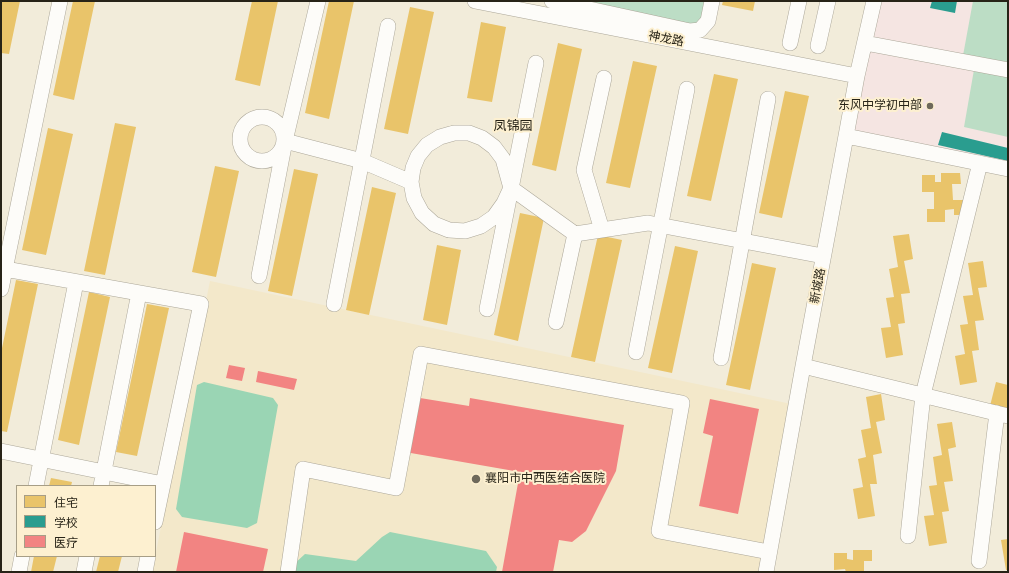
<!DOCTYPE html>
<html>
<head>
<meta charset="utf-8">
<style>
	body { margin:0 }
	#map { position:relative; width:1009px; height:573px; overflow:hidden; background:#f2ecda; font-family:"Zilla Slab","Noto Sans SC",serif }
	canvas { display:block }
	.frame { position:absolute; inset:0; border:2px solid #272317; pointer-events:none }
	.legend { position:absolute; left:16px; top:485px; width:140px; height:72px; box-sizing:border-box; background:#fdf0d0; border:1px solid #a79e86; margin:0; padding:5px 7px; list-style:none; font-size:12px; color:#272317 }
	.legend li { display:flex; align-items:center; gap:8px; height:20px }
	.legend b { width:20px; border:1px solid #a79e86 }
</style>
</head>
<body>
<div id="map">
<canvas width="1009" height="573"></canvas>
<div class="frame"></div>
<ul class="legend">
<li><b style="height:11px;background:#e9c46a"></b>住宅</li>
<li><b style="height:11px;background:#2a9d8f"></b>学校</li>
<li><b style="height:11px;background:#f28482"></b>医疗</li>
</ul>
</div>
<script>
const context = document.querySelector('canvas').getContext('2d');
context.lineJoin = 'round';
function paint(path, color) {
  context.fillStyle = color;
  context.fill(path, 'evenodd');
}
function shape(rows) {
  const path = new Path2D();
  for (const r of rows) {
    if (r.length === 3) {
      path.moveTo(r[0] + r[2], r[1]);
      path.arc(r[0], r[1], r[2], 0, 2 * Math.PI);
      continue;
    }
    path.moveTo(r[0], r[1]);
    for (let i = 2; i < r.length; i += 2) path.lineTo(r[i], r[i + 1]);
  }
  return path;
}
function stroke(path, color, width, dash) {
  context.strokeStyle = color;
  context.lineWidth = width;
  context.lineCap = dash ? 'butt' : 'round';
  context.setLineDash(dash || []);
  context.stroke(path);
}
function label(font, color, halo, rows, align = 'center') {
  context.font = font + ' "Zilla Slab","Noto Sans SC",serif';
  context.lineWidth = 4;
  context.setLineDash([]);
  context.textBaseline = 'middle';
  context.strokeStyle = halo;
  context.fillStyle = color;
  for (const [text, x, y, turn = 0] of rows) {
    context.save();
    context.translate(x, y);
    context.rotate((+turn || 0) * Math.PI / 180);
    context.textAlign = isNaN(turn) ? turn : align;
    if (halo) context.strokeText(text, 0, 0);
    context.fillText(text, 0, 0);
    context.restore();
  }
}
paint(shape([
	[210,281,796,405,766,572,152,572]
]), '#f3e8ca');
paint(shape([
	[874,1,1008,1,1008,169,846,136]
]), '#f5e5e2');
paint(shape([
	[552,1,712,1,700,30],
	[973,1,1008,1,1008,137,964,127,975,64,962,61]
]), '#bcddc5');
paint(shape([
	[204,382,273,398,278,405,257,523,247,528,182,517,176,509,197,385],
	[390,532,486,551,497,567,496,572,290,572,293,565,305,554,356,561,382,537]
]), '#9ad5b4');
paint(shape([
	[1,1,20,1,9,54,1,53],
	[73,1,95,1,74,100,53,95],
	[252,1,278,1,260,86,235,80],
	[329,1,354,1,329,119,305,113],
	[723,1,755,1,753,11,722,5],
	[410,7,434,12,408,134,384,129],
	[481,22,506,27,492,102,467,98],
	[558,43,582,49,556,171,532,165],
	[633,61,657,66,630,188,606,183],
	[714,74,738,79,711,201,687,196],
	[785,91,809,96,782,218,759,213],
	[115,123,136,127,105,275,84,271],
	[48,128,73,134,46,255,22,250],
	[215,166,239,171,216,277,192,272],
	[294,169,318,174,292,296,268,291],
	[941,173,960,173,961,184,952,184,953,200,967,200,967,215,954,215,954,209,945,210,945,222,927,222,927,209,934,209,934,192,922,192,922,175,935,175,935,182,941,182],
	[372,187,396,193,369,315,346,310],
	[520,213,544,218,518,341,494,335],
	[909,234,913,259,904,261,910,293,901,294,905,323,898,324,903,355,886,358,881,328,891,327,886,298,894,297,889,269,898,267,893,236],
	[598,235,622,240,595,362,571,357],
	[437,245,461,250,447,325,423,320],
	[675,246,698,251,672,373,648,368],
	[983,261,987,287,978,288,984,320,975,321,979,350,972,351,977,382,960,385,955,356,965,354,960,325,968,324,963,296,973,295,968,263],
	[752,263,776,268,750,390,726,385],
	[16,280,38,284,7,432,1,431,1,353],
	[89,292,110,297,79,445,58,440],
	[147,304,169,308,137,456,116,452],
	[996,382,1008,385,1008,411,990,406],
	[881,394,885,420,876,422,882,453,873,455,877,484,870,484,875,516,858,519,853,489,863,487,858,459,866,457,861,430,871,428,866,397],
	[952,422,956,447,948,449,953,481,944,482,949,511,942,512,947,543,929,546,924,516,934,515,929,486,937,485,933,457,942,455,937,424],
	[51,478,72,482,71,486,49,486],
	[1008,539,1008,570,1006,570,1001,540],
	[853,550,872,550,872,561,864,561,864,572,846,572,845,569,834,570,834,553,847,553,847,559,853,560],
	[34,556,57,556,53,572,31,572],
	[100,556,122,556,118,572,96,572]
]), '#e9c46a');
paint(shape([
	[932,1,957,1,955,13,930,8],
	[942,132,1008,148,1008,161,938,145]
]), '#2a9d8f');
paint(shape([
	[229,365,245,368,242,381,226,378],
	[258,371,297,379,294,390,256,382],
	[414,397,469,406,470,398,624,425,616,471,586,531,572,542,559,540,553,572,502,572,520,472,405,452],
	[710,399,759,409,738,514,699,506,713,436,703,433],
	[184,532,268,549,263,572,176,572]
]), '#f28482');
const minor = shape([
	[475,1,857,76],
	[552,1,690,31,700,30,708,21,712,1],
	[790,43,799,1],
	[865,43,1008,70],
	[818,46,828,1],
	[262,139,22],
	[454,133,469,133,482,138,494,147,503,159,511,188,504,203,494,217,481,226,465,231,449,230,434,224,422,213,414,198,411,182,413,168,418,156,427,145,440,137,454,133],
	[846,136,1008,169],
	[285,141,362,161,411,182],
	[511,188,575,234,648,223,823,256],
	[602,230,584,170,604,78],
	[5,269,201,304,155,522],
	[259,276,285,141,318,1],
	[1,289,60,1],
	[334,304,388,26],
	[487,309,536,63],
	[556,322,575,234],
	[636,352,687,89],
	[721,358,768,99],
	[803,366,1008,416],
	[1,451,163,484],
	[36,486,76,282],
	[101,486,139,293],
	[908,536,923,395,980,163],
	[979,561,997,413],
	[19,572,22,556],
	[84,572,87,556],
	[145,572,148,556],
	[288,572,303,469,396,488,421,354,682,403,659,531,769,552],
	[766,572,803,366,846,136,857,76,874,1]
]);
stroke(minor, '#aca799', 16);
stroke(minor, '#fdfcf9', 15);
for (const [x, y, r, color] of [
	[930,106,4,"#6e695b"],
	[476,479,5,"#6e695b"]
]) {
  const dot = new Path2D();
  dot.arc(x, y, r, 0, 2 * Math.PI);
  context.fillStyle = color;
  context.fill(dot);
  stroke(dot, '#fdf0d0', 1.5);
}
label('12px', '#272317', '#fdf0d0', [
	["神龙路",666,39,11],
	["新城路",818,286,-79]
]);
label('12px', '#272317', '#fdf0d0', [
	["东风中学初中部",922,106],
	["襄阳市中西医结合医院",485,479,"left"]
], 'right');
label('13px', '#272317', '#fdf0d0', [
	["凤锦园",513,126]
]);
</script>
</body>
</html>
